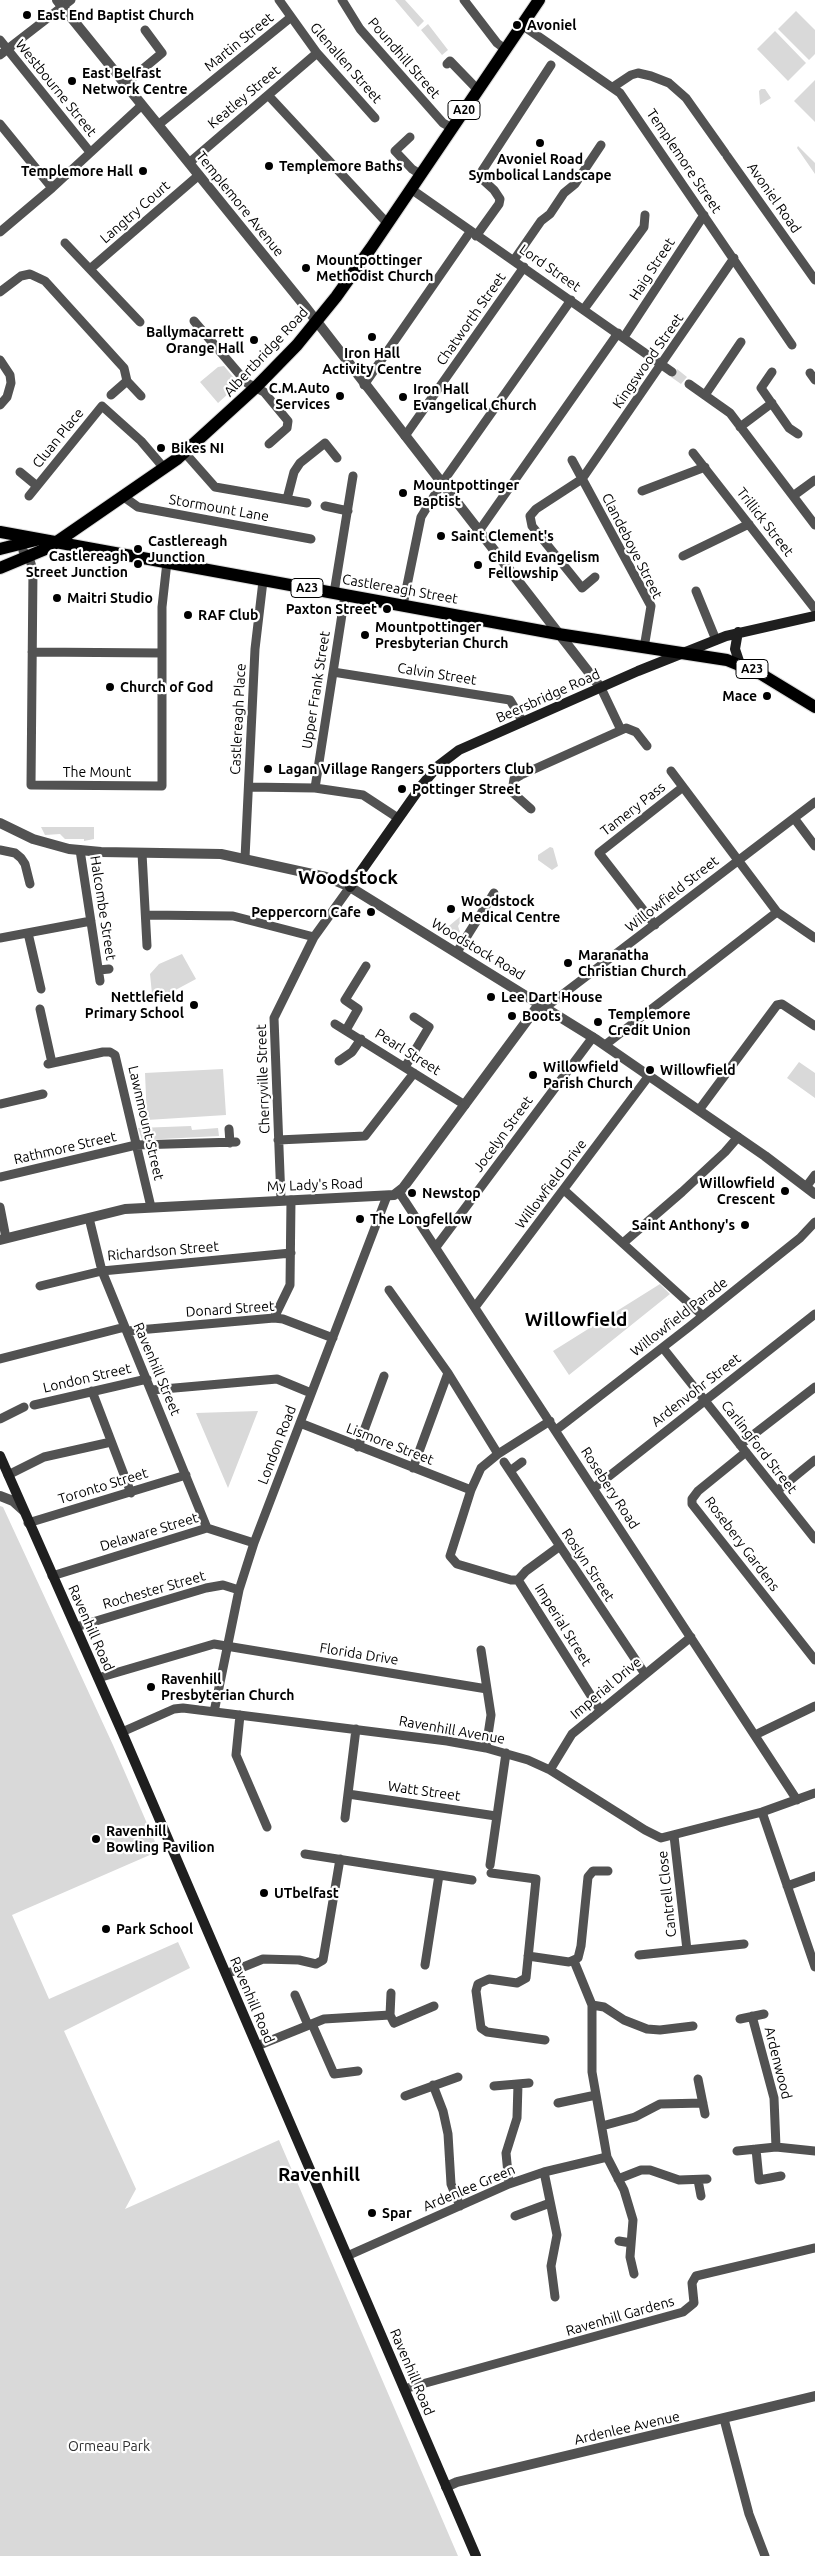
<!DOCTYPE html>
<html>
<head>
<meta charset="utf-8">
<style>
	body { margin:0 }
	canvas { display:block; background:#fff }
</style>
</head>
<body>
<canvas width="815" height="2556"></canvas>
<script>
const context = document.querySelector('canvas').getContext('2d');
context.lineJoin = 'round';
function paint(path, color) {
  context.fillStyle = color;
  context.fill(path, 'evenodd');
}
function shape(rows) {
  const path = new Path2D();
  for (const r of rows) {
    path.moveTo(r[0], r[1]);
    for (let i = 2; i < r.length; i += 2) path.lineTo(r[i], r[i + 1]);
  }
  return path;
}
function stroke(path, color, width, dash) {
  context.strokeStyle = color;
  context.lineWidth = width;
  context.lineCap = dash ? 'butt' : 'round';
  context.setLineDash(dash || []);
  context.stroke(path);
}
function label(font, color, halo, rows, align = 'center') {
  context.font = font + ' Ubuntu,sans-serif';
  context.lineWidth = 4.5;
  context.setLineDash([]);
  context.textBaseline = 'middle';
  context.strokeStyle = halo;
  context.fillStyle = color;
  for (const [text, x, y, turn = 0] of rows) {
    context.save();
    context.translate(x, y);
    context.rotate((+turn || 0) * Math.PI / 180);
    context.textAlign = isNaN(turn) ? turn : align;
    if (halo) context.strokeText(text, 0, 0);
    context.fillText(text, 0, 0);
    context.restore();
  }
}
paint(shape([
	[395,0,405,0,424,21,418,27],
	[796,11,815,30,815,54,809,60,778,29],
	[428,24,448,50,442,55,421,30],
	[775,31,806,63,788,81,757,49],
	[815,80,815,122,794,101],
	[761,89,765,89,771,98,760,105,759,91],
	[798,146,815,163,815,174,797,148],
	[224,366,239,384,218,403,200,382,218,367],
	[677,369,687,377,681,384,671,377],
	[41,827,94,827,94,839,84,841,84,839,65,839,60,834,45,835],
	[550,847,553,848,558,866,552,870,538,860,538,855],
	[468,910,458,926,460,932,453,936,443,931],
	[182,954,196,979,155,1001,152,994,150,974,159,964],
	[799,1062,815,1073,815,1098,787,1078],
	[223,1069,226,1115,147,1120,145,1073],
	[191,1126,192,1130,218,1128,219,1136,142,1140,138,1128],
	[660,1284,670,1294,569,1375,553,1351],
	[258,1411,228,1488,196,1413],
	[0,1506,3,1507,113,1745,159,1851,12,1915,49,1999,178,1942,190,1968,64,2031,136,2189,125,2209,279,2140,458,2556,0,2556]
]), '#d9d9d9');
const primary = shape([
	[0,532,558,634,727,660,761,674,815,707],
	[0,549,36,540],
	[0,568,48,548,177,459,256,387,297,345,336,297,371,248,539,0]
]);
stroke(primary, '#dbdbdb', 14);
stroke(shape([
	[279,0,317,53,375,118],
	[342,0,360,29,443,123,452,128],
	[464,0,497,43,505,49],
	[522,25,620,93,792,345],
	[0,40,90,152],
	[0,55,71,0],
	[447,64,450,61,478,90],
	[125,84,162,53,145,30],
	[613,87,631,75,638,73,651,76,669,83,686,98,725,153],
	[268,95,387,223],
	[0,124,52,188],
	[158,125,290,18],
	[410,137,395,151,412,169,420,174],
	[727,156,815,280],
	[189,163,317,53],
	[411,189,672,372],
	[0,232,52,188,142,105],
	[476,236,499,204,500,199,494,190,482,179,482,171,551,65],
	[65,243,140,322],
	[514,260,541,221,550,214,564,193,575,184,601,145],
	[90,269,199,175],
	[0,292,21,276,30,274,45,281,124,368,127,381,111,395],
	[584,309,644,227,645,215],
	[194,321,247,383,264,392,288,421,287,428,269,444],
	[624,337,704,215],
	[0,360,10,375,11,383,7,397,0,405],
	[772,372,761,388,789,428,798,434],
	[810,373,815,380],
	[127,381,141,396],
	[689,384,730,413,815,525],
	[364,385,470,232],
	[705,395,741,342],
	[740,427,772,403],
	[405,436,524,267],
	[185,453,215,487,307,503],
	[693,453,815,609],
	[572,460,651,606,644,648],
	[20,472,37,486],
	[642,491,705,467],
	[29,496,102,406,141,441,164,468],
	[793,496,815,480],
	[124,497,138,507,311,539],
	[287,499,294,472,300,463,325,443,337,458],
	[325,506,348,511],
	[479,531,618,333],
	[23,551,29,557,33,570,31,785,162,786,162,607,167,562],
	[683,556,749,524],
	[595,577,582,588,532,526,530,516,536,509,582,479,734,258],
	[696,591,716,640],
	[334,593,353,476],
	[403,605,421,517,442,483,571,300],
	[32,652,162,653],
	[333,672,510,700,523,722],
	[601,688,621,730],
	[671,771,777,912,815,938],
	[249,787,315,788,363,795,398,818],
	[315,788,345,595],
	[531,809,512,792,514,779,521,775,626,728,636,732,647,746],
	[794,818,815,846],
	[0,850,15,853,21,858,25,864,30,884],
	[80,850,100,981],
	[142,853,147,946],
	[245,858,255,649,263,581],
	[146,915,233,916,314,937],
	[655,925,599,853,683,787],
	[28,933,41,989],
	[0,938,91,921],
	[457,952,494,893],
	[99,970,109,969],
	[546,1007,815,802],
	[40,1009,52,1063],
	[335,1024,465,1105],
	[346,1030,358,1009,345,1000,366,966],
	[605,1045,777,912],
	[339,1061,352,1052,361,1039],
	[48,1064,103,1052,110,1052,115,1055,151,1207],
	[405,1067,429,1027,414,1017],
	[0,1104,43,1094],
	[699,1110,777,1005,782,1004,815,1026],
	[229,1129,230,1143],
	[278,1140,365,1136,414,1073],
	[0,1177,136,1145,236,1142],
	[806,1187,815,1175],
	[564,1190,703,1316],
	[399,1192,797,1800],
	[281,1200,274,1018,314,937,350,887],
	[0,1207,6,1238],
	[89,1218,102,1271,207,1528],
	[623,1243,682,1192,725,1152,738,1137],
	[436,1247,593,1037],
	[40,1286,102,1271,291,1253],
	[389,1290,448,1373,498,1454],
	[475,1307,648,1077],
	[274,1318,290,1285,291,1200],
	[127,1331,274,1318,283,1319,333,1338],
	[663,1348,815,1539],
	[0,1359,125,1327],
	[152,1390,277,1379,311,1393],
	[92,1391,131,1493],
	[34,1405,147,1379],
	[0,1419,24,1407],
	[550,1421,498,1454,481,1468,471,1490,450,1556,457,1564,511,1580,518,1580,600,1710],
	[300,1423,471,1490],
	[556,1430,689,1327,800,1238,815,1222],
	[740,1445,815,1387],
	[358,1447,384,1376],
	[746,1452,698,1491,692,1499,692,1504,815,1660],
	[504,1462,645,1674],
	[413,1468,448,1373],
	[510,1471,522,1462],
	[8,1475,44,1457,111,1442],
	[594,1488,815,1314],
	[777,1491,815,1460],
	[28,1523,186,1475],
	[52,1576,207,1528,254,1543],
	[518,1580,526,1571,560,1546],
	[76,1627,206,1588,223,1585,239,1590],
	[481,1650,491,1715,486,1748],
	[98,1678,214,1644,487,1689],
	[214,1712,239,1590,254,1543,387,1196],
	[240,1715,236,1755,267,1827],
	[122,1732,174,1709,183,1708,447,1741,486,1748,528,1760,550,1770,645,1830,661,1838,762,1812,815,1793],
	[755,1735,815,1706],
	[550,1770,572,1734,691,1637],
	[348,1794,496,1816],
	[762,1812,815,1967],
	[345,1818,356,1729],
	[674,1836,687,1950],
	[305,1854,472,1880],
	[490,1865,506,1753],
	[491,1873,536,1879,526,1978,517,1983,489,1979,478,1984,476,1991,481,2028,487,2032,545,2040],
	[787,1886,815,1876],
	[639,1955,744,1944],
	[528,1956,569,1962,578,1958,581,1946,588,1877,593,1871,608,1871],
	[574,1961,592,2005,592,2072,607,2157,624,2190,633,2220,630,2257,634,2274],
	[425,1965,439,1875],
	[226,1974,263,1959,299,1960,316,1964,323,1960,340,1859],
	[295,1995,308,2025],
	[592,2005,604,2007,624,2020,647,2029,660,2030,693,2026],
	[390,2015,391,1993],
	[752,2016,774,2098,776,2147],
	[740,2019,764,2014],
	[312,2024,334,2074,358,2071],
	[257,2046,324,2019,390,2015,394,2023,434,2006],
	[698,2079,705,2114],
	[433,2085,443,2111,448,2134,451,2184,460,2206],
	[494,2086,529,2083],
	[405,2096,458,2077],
	[558,2103,596,2095],
	[602,2126,635,2117,660,2104,703,2103],
	[756,2149,759,2180,781,2176],
	[737,2151,776,2147,815,2151],
	[544,2172,557,2235,551,2266,555,2297],
	[618,2179,641,2170,650,2170,679,2180,707,2179],
	[698,2180,701,2196],
	[509,2184,506,2153,517,2118,518,2084],
	[515,2216,550,2203],
	[619,2241,631,2243],
	[347,2256,509,2184,544,2172,607,2157],
	[404,2389,683,2312,694,2303,692,2283,696,2276,815,2248],
	[724,2419,749,2514,765,2556]
]), '#525252', 9);
stroke(shape([
	[57,0,304,305,601,688],
	[0,823,33,839,69,849,101,852,221,854,326,877,350,887,597,1040,765,1156,815,1194],
	[0,1240,125,1209,394,1195,403,1188,540,1003],
	[0,1496,13,1501,23,1510],
	[446,2487,457,2482,815,2396]
]), '#525252', 10);
stroke(shape([
	[738,632,735,649,740,664],
	[350,887,422,785,438,766,459,750,638,671,726,636,815,616],
	[0,1456,122,1732,476,2556]
]), '#1f1f1f', 10);
stroke(primary, '#000', 12);
for (const [x, y, r, color] of [
	[27,15,5,"#000"],
	[517,25,5,"#000"],
	[72,81,5,"#000"],
	[540,143,5,"#000"],
	[269,166,5,"#000"],
	[143,171,5,"#000"],
	[306,268,5,"#000"],
	[372,337,5,"#000"],
	[254,340,5,"#000"],
	[340,396,5,"#000"],
	[403,397,5,"#000"],
	[161,448,5,"#000"],
	[403,493,5,"#000"],
	[441,536,5,"#000"],
	[138,549,5,"#000"],
	[138,564,5,"#000"],
	[478,565,5,"#000"],
	[57,598,5,"#000"],
	[387,609,5,"#000"],
	[188,615,5,"#000"],
	[365,635,5,"#000"],
	[110,687,5,"#000"],
	[767,696,5,"#000"],
	[268,769,5,"#000"],
	[402,789,5,"#000"],
	[451,909,5,"#000"],
	[371,912,5,"#000"],
	[568,963,5,"#000"],
	[491,997,5,"#000"],
	[194,1005,5,"#000"],
	[512,1016,5,"#000"],
	[598,1022,5,"#000"],
	[650,1070,5,"#000"],
	[533,1075,5,"#000"],
	[785,1191,5,"#000"],
	[412,1193,5,"#000"],
	[360,1219,5,"#000"],
	[745,1225,5,"#000"],
	[151,1687,5,"#000"],
	[96,1839,5,"#000"],
	[264,1893,5,"#000"],
	[106,1929,5,"#000"],
	[372,2213,5,"#000"]
]) {
  const dot = new Path2D();
  dot.arc(x, y, r, 0, 2 * Math.PI);
  context.fillStyle = color;
  context.fill(dot);
  stroke(dot, '#fff', 2);
}
for (const [x, y, w] of [
	[464,110,32],
	[307,588,32],
	[752,669,32]
]) {
  const box = new Path2D();
  box.roundRect(x - w / 2, y - 9.5, w, 19, 4);
  context.fillStyle = '#fff';
  context.fill(box);
  stroke(box, '#000', 1);
}
label('bold 12px', '#000', null, [
	["A20",464,110],
	["A23",307,588],
	["A23",752,669]
]);
label('bold 14px', '#000', '#fff', [
	["East End Baptist Church",37,15],
	["Avoniel",527,25],
	["East Belfast",82,73],
	["Network Centre",82,89],
	["Avoniel Road",540,159,"center"],
	["Symbolical Landscape",540,175,"center"],
	["Templemore Baths",279,166],
	["Templemore Hall",133,171,"right"],
	["Mountpottinger",316,260],
	["Methodist Church",316,276],
	["Ballymacarrett",244,332,"right"],
	["Orange Hall",244,348,"right"],
	["Iron Hall",372,353,"center"],
	["Activity Centre",372,369,"center"],
	["C.M.Auto",330,388,"right"],
	["Services",330,404,"right"],
	["Iron Hall",413,389],
	["Evangelical Church",413,405],
	["Bikes NI",171,448],
	["Mountpottinger",413,485],
	["Baptist",413,501],
	["Saint Clement's",451,536],
	["Castlereagh",148,541],
	["Junction",148,557],
	["Castlereagh",128,556,"right"],
	["Street Junction",128,572,"right"],
	["Child Evangelism",488,557],
	["Fellowship",488,573],
	["Maitri Studio",67,598],
	["Paxton Street",377,609,"right"],
	["RAF Club",198,615],
	["Mountpottinger",375,627],
	["Presbyterian Church",375,643],
	["Church of God",120,687],
	["Mace",757,696,"right"],
	["Lagan Village Rangers Supporters Club",278,769],
	["Pottinger Street",412,789],
	["Woodstock",461,901],
	["Medical Centre",461,917],
	["Peppercorn Cafe",361,912,"right"],
	["Maranatha",578,955],
	["Christian Church",578,971],
	["Nettlefield",184,997,"right"],
	["Primary School",184,1013,"right"],
	["Lee Dart House",501,997],
	["Templemore",608,1014],
	["Credit Union",608,1030],
	["Boots",522,1016],
	["Willowfield",543,1067],
	["Parish Church",543,1083],
	["Willowfield",660,1070],
	["Willowfield",775,1183,"right"],
	["Crescent",775,1199,"right"],
	["Newstop",422,1193],
	["The Longfellow",370,1219],
	["Saint Anthony's",735,1225,"right"],
	["Ravenhill",161,1679],
	["Presbyterian Church",161,1695],
	["Ravenhill",106,1831],
	["Bowling Pavilion",106,1847],
	["UTbelfast",274,1893],
	["Park School",116,1929],
	["Spar",382,2213]
], 'left');
label('14px', '#000', '#fff', [
	["Martin Street",239,42,-39],
	["Poundhill Street",404,58,49],
	["Glenallen Street",346,63,49],
	["Westbourne Street",56,88,51],
	["Keatley Street",244,97,-40],
	["Templemore Street",684,161,56],
	["Avoniel Road",774,198,55],
	["Templemore Avenue",240,204,51],
	["Langtry Court",135,212,-41],
	["Lord Street",550,268,35],
	["Haig Street",652,269,-57],
	["Chatworth Street",471,319,-55],
	["Albertbridge Road",266,352,-47],
	["Kingswood Street",648,361,-55],
	["Cluan Place",58,438,-51],
	["Stormount Lane",219,508,10],
	["Trillick Street",765,522,52],
	["Clandeboye Street",632,546,63],
	["Castlereagh Street",400,589,10],
	["Calvin Street",437,674,9],
	["Upper Frank Street",316,690,-81],
	["Beersbridge Road",548,696,-24],
	["Castlereagh Place",238,719,-87],
	["The Mount",97,772],
	["Tamery Pass",633,809,-38],
	["Willowfield Street",672,894,-38],
	["Halcombe Street",103,908,81],
	["Woodstock Road",478,949,31],
	["Pearl Street",408,1052,32],
	["Cherryville Street",263,1079,-92],
	["Lawnmount Street",146,1123,77],
	["Jocelyn Street",503,1134,-54],
	["Rathmore Street",65,1148,-13],
	["Willowfield Drive",551,1184,-53],
	["My Lady's Road",315,1185,-2],
	["Richardson Street",163,1251,-5],
	["Donard Street",230,1309,-4],
	["Willowfield Parade",679,1317,-38],
	["Ravenhill Street",157,1369,67],
	["London Street",87,1378,-13],
	["Ardenvohr Street",696,1390,-38],
	["Lismore Street",390,1444,21],
	["London Road",277,1445,-69],
	["Carlingford Street",759,1447,52],
	["Toronto Street",103,1486,-17],
	["Rosebery Road",610,1488,57],
	["Delaware Street",149,1532,-17],
	["Rosebery Gardens",742,1544,53],
	["Roslyn Street",588,1565,57],
	["Rochester Street",154,1590,-16],
	["Imperial Street",563,1625,58],
	["Ravenhill Road",91,1628,66],
	["Florida Drive",359,1654,9],
	["Imperial Drive",606,1688,-40],
	["Ravenhill Avenue",452,1730,10],
	["Watt Street",424,1791,8],
	["Cantrell Close",667,1894,-96],
	["Ravenhill Road",252,2000,67],
	["Ardenwood",778,2063,76],
	["Ardenlee Green",469,2188,-23],
	["Ravenhill Gardens",620,2316,-16],
	["Ravenhill Road",412,2372,67],
	["Ardenlee Avenue",627,2428,-13]
]);
label('14px', '#303030', '#fff', [
	["Ormeau Park",109,2446]
]);
label('bold 19px', '#000', '#fff', [
	["Woodstock",348,878],
	["Willowfield",576,1320],
	["Ravenhill",319,2175]
]);
</script>
</body>
</html>
